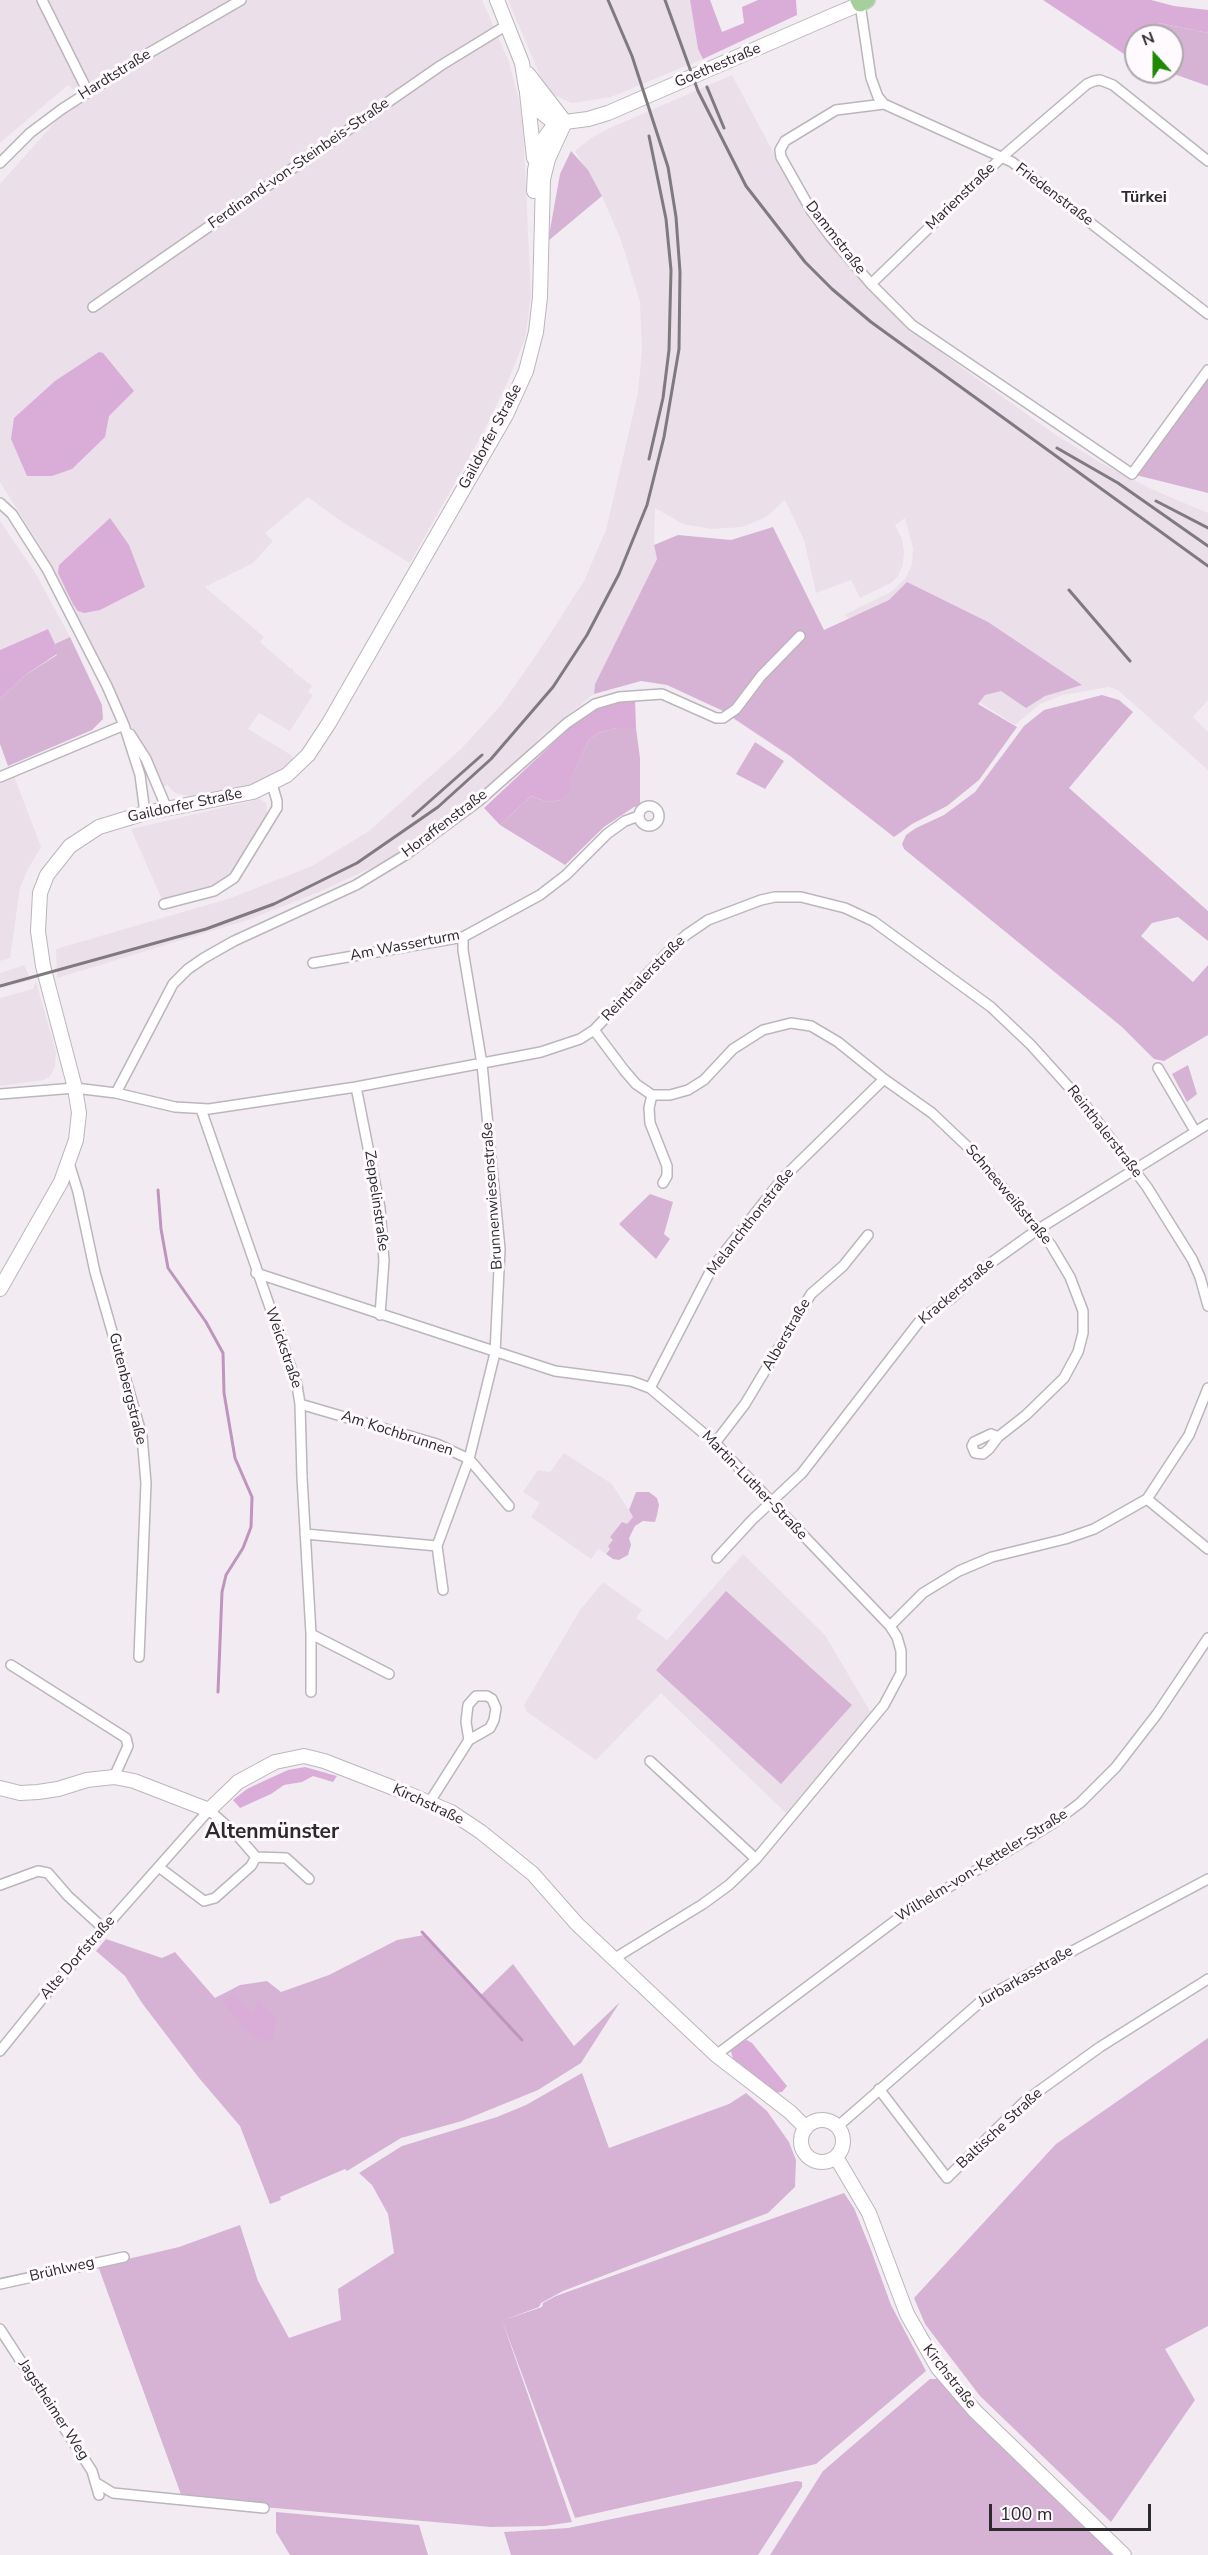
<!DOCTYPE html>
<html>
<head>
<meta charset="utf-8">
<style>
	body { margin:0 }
	#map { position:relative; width:1208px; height:2555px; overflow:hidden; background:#f2ecf2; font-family:"Nunito Sans",sans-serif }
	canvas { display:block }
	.north { position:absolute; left:1124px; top:24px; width:60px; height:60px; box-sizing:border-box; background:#fffafe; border:2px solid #aba7aa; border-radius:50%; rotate:339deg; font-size:16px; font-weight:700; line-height:24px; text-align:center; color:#2c2a2c }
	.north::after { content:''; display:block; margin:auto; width:21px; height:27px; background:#1e8904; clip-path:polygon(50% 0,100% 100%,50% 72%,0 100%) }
	.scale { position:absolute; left:989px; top:2504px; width:162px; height:27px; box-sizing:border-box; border:3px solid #2c2a2c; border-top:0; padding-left:8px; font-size:18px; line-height:21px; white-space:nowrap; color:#2c2a2c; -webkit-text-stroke:4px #fffafe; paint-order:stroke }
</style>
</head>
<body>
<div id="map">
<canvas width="1208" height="2555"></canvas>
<div class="north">N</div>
<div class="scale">100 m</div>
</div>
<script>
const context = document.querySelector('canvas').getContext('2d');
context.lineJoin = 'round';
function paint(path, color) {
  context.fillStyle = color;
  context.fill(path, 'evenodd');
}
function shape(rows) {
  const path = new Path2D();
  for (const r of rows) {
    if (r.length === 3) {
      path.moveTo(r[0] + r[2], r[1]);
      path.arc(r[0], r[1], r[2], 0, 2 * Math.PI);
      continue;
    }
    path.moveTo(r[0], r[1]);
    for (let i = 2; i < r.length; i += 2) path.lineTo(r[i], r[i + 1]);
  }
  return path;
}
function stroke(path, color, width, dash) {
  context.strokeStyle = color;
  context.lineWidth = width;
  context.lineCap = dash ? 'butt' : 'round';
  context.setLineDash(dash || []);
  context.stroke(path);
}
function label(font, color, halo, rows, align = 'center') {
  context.font = font + ' "Nunito Sans",sans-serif';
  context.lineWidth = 6;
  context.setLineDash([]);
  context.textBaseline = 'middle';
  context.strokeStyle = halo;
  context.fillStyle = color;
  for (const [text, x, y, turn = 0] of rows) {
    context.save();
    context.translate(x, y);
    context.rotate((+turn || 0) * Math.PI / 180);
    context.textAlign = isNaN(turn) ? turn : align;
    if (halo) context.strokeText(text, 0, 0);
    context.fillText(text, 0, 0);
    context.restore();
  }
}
paint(shape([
	[0,0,482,0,509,62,519,100,523,126,531,296,525,339,508,381,485,429,410,563,342,522,308,497,265,533,273,541,253,563,205,587,264,637,260,642,291,669,292,667,294,672,312,686,308,692,313,695,290,731,259,713,248,729,291,755,298,766,287,775,191,805,189,796,175,793,167,785,158,788,124,725,41,547,0,482,0,184,55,122,90,95,223,11,219,6,76,92,68,85,0,143],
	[508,0,690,0,698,49,703,59,611,97,572,103,547,92],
	[732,75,809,219,843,261,872,291,943,354,1053,433,1101,463,1149,488,1208,513,1208,700,1193,717,1208,732,1208,770,1118,690,1109,687,1063,695,1040,704,1015,725,844,615,891,592,905,579,912,565,913,548,905,518,895,525,902,539,904,552,903,564,898,576,891,583,860,598,851,580,816,593,804,540,785,500,766,517,742,527,711,529,683,524,655,508,654,545,657,559,595,684,594,694,540,737,520,761,470,803,390,859,319,892,248,920,57,978,56,949,231,898,312,866,369,831,462,748,502,704,543,645,584,581,606,530,638,393,642,350,640,302,621,240,602,196,575,151,591,138,610,128],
	[0,521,36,574,70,637,55,644,48,629,0,650],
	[14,776,41,847,28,869,20,888,10,958,0,961,0,782],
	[260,799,266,803,267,813,274,816,229,883,164,904,131,829],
	[24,965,31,980,0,988,0,973],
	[36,981,56,1052,55,1067,50,1076,44,1080,0,1086,0,998,33,989],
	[564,1453,612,1484,633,1517,627,1525,611,1537,614,1540,608,1546,610,1548,606,1554,598,1549,591,1559,531,1517,540,1503,523,1492,538,1470,550,1472],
	[743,1554,825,1635,871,1713,786,1813,661,1693,596,1760,527,1712,524,1705,580,1610,603,1582,642,1610,636,1618,667,1640]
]), '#ebdfea');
paint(shape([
	[1159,23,1208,33,1208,86,1168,72,1172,72,1172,36,1152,36],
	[571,151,588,170,602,196,548,241,560,174],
	[1208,370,1208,493,1132,474],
	[773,527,824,630,889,600,907,582,988,622,1082,685,1045,696,1026,708,1001,691,985,695,978,704,1017,727,979,780,947,806,912,824,894,837,790,756,721,710,667,685,641,681,594,694,595,684,657,559,654,545,678,535,731,540],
	[70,637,102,705,103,719,92,730,8,766,0,744,0,699,24,676,57,655,51,648,55,644],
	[1102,695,1119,700,1133,712,1069,788,1208,911,1208,941,1178,917,1152,923,1141,936,1193,982,1208,965,1208,1035,1164,1061,1154,1059,1122,1027,904,849,902,844,906,835,916,828,944,815,975,792,1024,726,1044,710],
	[617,728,636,728,640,758,640,806,634,807,604,827,565,865,500,825,531,796,548,802,560,800,589,740,598,733],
	[755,742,784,761,765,789,736,774],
	[1188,1065,1197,1094,1187,1102,1172,1074],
	[650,1194,673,1202,664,1234,670,1239,656,1259,619,1224],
	[636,1492,649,1492,657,1498,659,1505,657,1515,655,1522,643,1521,635,1526,629,1538,631,1545,628,1555,619,1560,613,1559,606,1554,610,1549,608,1546,613,1540,610,1537,622,1522,627,1524,633,1517,629,1510],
	[726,1591,852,1705,781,1784,656,1670],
	[424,1935,481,1995,513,1964,574,2046,620,2002,581,2063,538,2090,462,2121,401,2138,347,2171,345,2169,280,2197,281,2200,270,2204,240,2126,199,2078,142,2003,125,1976,96,1951,106,1939,162,1958,175,1952,215,1998,240,1985,267,1981,281,1992,329,1975,397,1940],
	[1208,2038,1208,2326,1165,2349,1195,2400,1111,2522,980,2396,925,2324,914,2298,1056,2144],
	[582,2073,609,2148,729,2104,746,2093,767,2111,789,2142,796,2160,795,2187,768,2213,563,2291,541,2303,539,2307,504,2320,542,2307,543,2303,556,2296,844,2193,854,2208,871,2250,891,2305,926,2371,816,2464,575,2518,502,2320,572,2522,545,2526,491,2527,183,2500,98,2266,179,2247,240,2225,258,2281,289,2338,341,2320,338,2289,394,2253,388,2214,372,2185,359,2173,402,2146,497,2117,526,2105],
	[930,2379,937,2379,1116,2555,770,2555,823,2471],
	[797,2481,802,2482,802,2487,758,2555,511,2555,504,2532,568,2528],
	[276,2512,419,2525,428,2555,290,2555,276,2532]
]), '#d6b3d5');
paint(shape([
	[690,0,710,0,722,32,744,23,742,7,758,0,796,0,797,15,703,59,698,49],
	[1043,0,1151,0,1174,6,1208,10,1208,33,1159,23,1152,36,1136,36,1136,62],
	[99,352,103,353,134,391,109,416,105,437,72,469,52,476,27,476,11,439,14,418,55,381],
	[110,518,129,545,145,587,100,610,84,613,78,611,73,604,58,573,59,565],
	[48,629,55,644,52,648,57,654,24,676,0,699,0,650],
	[635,698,636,728,617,728,598,733,589,740,570,780,570,792,560,800,548,802,531,796,500,825,484,808,581,717,605,703],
	[305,1767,337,1776,333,1782,313,1776,302,1782,284,1785,271,1794,240,1808,233,1800,247,1789,266,1780,288,1770],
	[235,1995,253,2014,258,1999,277,2020,273,2037,270,2040,259,2039,248,2033,222,2001],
	[747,2040,752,2043,787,2086,782,2092,775,2093,733,2060,731,2051,738,2043]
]), '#d9add8');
stroke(shape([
	[158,1190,161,1229,168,1268,206,1322,223,1353,224,1393,235,1458,252,1497,251,1527,243,1548,226,1575,222,1592,218,1692],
	[422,1932,522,2040]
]), '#bf94be', 3);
const street = shape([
	[42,0,88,92],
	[860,4,871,78,878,97,884,104,1012,162,1208,314],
	[884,104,836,110,785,141,780,150,781,157,812,212,830,236,871,284,912,325,1132,474,1208,370],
	[0,163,30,133,62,109,149,53,241,0],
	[871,284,1002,157,1087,84,1094,81,1100,80,1113,85,1208,161],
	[93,307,440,66,507,25],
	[0,503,12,514,47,569,107,686,124,725,140,775,145,813],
	[130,734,146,759,167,809],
	[0,777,124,725],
	[649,816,10],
	[164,904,214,891,234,878,277,808,277,801,272,784],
	[313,963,463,937,540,895,566,875,607,834,625,821,639,816],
	[594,1030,624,1070,636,1084,652,1095,670,1095,688,1090,704,1080,733,1049,763,1030,791,1023,811,1026,838,1042,884,1079,932,1113,971,1150,1051,1245,1070,1277,1083,1311,1083,1333,1078,1352,1064,1378,1026,1415,998,1437],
	[1158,1068,1195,1131],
	[356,1087,380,1208,384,1261,380,1315],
	[116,1093,173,984,188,969,204,958,234,941,356,885,407,854,479,801,567,723,595,704,619,697,662,694,716,718,723,718,736,709,761,676,800,636],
	[0,1094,75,1088,116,1093,175,1107,209,1109,356,1087,541,1052,580,1039,594,1030,668,952,686,935,708,920,761,900,775,897,801,897,845,908,873,921,991,1007,1031,1045,1086,1106,1147,1187,1192,1259,1200,1277,1208,1306],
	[652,1095,649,1108,650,1123,667,1166,667,1176,663,1183],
	[201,1109,297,1385,300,1404,302,1477,311,1634,311,1692],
	[69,1163,78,1192,95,1272,142,1436,146,1483,139,1657],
	[256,1273,555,1371,631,1381,650,1388,715,1443,890,1626,897,1637,901,1651,901,1673,884,1705,756,1859,729,1885,703,1904,615,1958],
	[650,1388,712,1268,783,1178,884,1079],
	[300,1404,437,1444,469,1459,509,1506],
	[991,1434,998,1437,989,1449,983,1454,975,1453,972,1446,974,1442,991,1434],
	[715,1443,745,1404,811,1294,843,1266,868,1235],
	[1147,1499,1208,1549],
	[305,1534,437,1546],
	[717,1558,752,1520,802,1473,922,1318,952,1298,981,1270,1037,1230,1208,1124],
	[443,1590,437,1546,469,1459,495,1353,500,1249,482,1064,463,950,463,937],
	[890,1626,923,1593,959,1571,992,1557,1065,1539,1094,1529,1147,1499,1189,1435,1208,1388],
	[311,1634,389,1674],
	[11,1665,126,1738,128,1746,114,1777],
	[650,1761,756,1859],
	[429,1803,469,1740,490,1728,494,1720,496,1708,492,1699,487,1696,476,1696,468,1705,466,1722,469,1740],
	[256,1857,286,1858,309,1879],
	[0,1885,38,1871,48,1873,68,1896,103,1928],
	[0,2051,46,1994,209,1810,237,1835,256,1857,251,1866,215,1898,204,1901,160,1868],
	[716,2055,900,1917,1052,1824,1080,1803,1116,1767,1157,1714,1208,1638],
	[879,2089,947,2178,1025,2101,1100,2047,1208,1979],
	[837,2127,986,1997,1208,1879],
	[0,2284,124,2257],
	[0,2329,92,2471,99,2495],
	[95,2482,113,2493,264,2508]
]);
const secondary = shape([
	[497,0,522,63,526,88,541,112,551,120,565,122,588,119,608,113,834,15,860,4,861,0],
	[528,74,565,122],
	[527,93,534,158],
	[534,191,535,170,541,143,552,128,565,122],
	[0,1289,61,1182,76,1140,79,1113,75,1088,43,966,38,931,40,893,47,875,70,846,99,827,145,813,253,792,287,775,308,755,329,723,506,415,526,371,536,332,540,297,543,179,548,159,565,122],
	[0,1788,20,1793,38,1792,58,1789,87,1780,114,1777,134,1781,209,1810,238,1782,275,1762,304,1756,324,1761,404,1792,451,1812,481,1832,533,1874,577,1924,716,2055,790,2112,806,2128],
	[822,2141,21],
	[836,2157,869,2213,907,2314,938,2368,975,2411,1124,2555]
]);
const primary = shape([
	[858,0,860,4,867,0]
]);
stroke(street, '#bcb6bc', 12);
stroke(secondary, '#bcb6bc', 16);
stroke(primary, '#ccc', 18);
stroke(street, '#fff', 9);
stroke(secondary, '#fff', 14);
stroke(primary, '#a5d09e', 15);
stroke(shape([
	[665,0,698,91,746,186,805,262,832,289,871,322,1208,566],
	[707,87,724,128],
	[649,136,666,219,671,270,669,350,663,398,649,459],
	[1057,448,1118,483,1208,546],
	[1156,501,1208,528],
	[1069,590,1130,661],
	[413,816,482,755],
	[0,986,206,929,274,904,357,863,438,807,491,759,553,687,587,635,619,574,647,505,664,437,679,349,680,272,676,217,668,167,632,56,608,0]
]), '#7e7a7e', 3);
label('15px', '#2c2a2c', '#fffafe', [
	["Goethestraße",718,66,-23],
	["Hardtstraße",115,75,-32],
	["Ferdinand-von-Steinbeis-Straße",299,164,-35],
	["Friedenstraße",1054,195,37],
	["Marienstraße",961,197,-44],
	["Dammstraße",835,238,52],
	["Gaildorfer Straße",491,437,-62],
	["Gaildorfer Straße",185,806,-12],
	["Horaffenstraße",445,824,-37],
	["Am Wasserturm",405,946,-11],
	["Reinthalerstraße",644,979,-46],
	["Reinthalerstraße",1104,1132,52],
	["Schneeweißstraße",1008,1195,50],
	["Brunnenwiesenstraße",493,1196,-94],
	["Zeppelinstraße",376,1201,82],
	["Melanchthonstraße",751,1222,-52],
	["Krackerstraße",957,1292,-40],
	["Alberstraße",787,1335,-60],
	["Weickstraße",283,1348,71],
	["Gutenbergstraße",127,1389,76],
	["Am Kochbrunnen",397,1434,18],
	["Martin-Luther-Straße",754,1486,46],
	["Kirchstraße",428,1805,25],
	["Wilhelm-von-Ketteler-Straße",982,1866,-32],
	["Alte Dorfstraße",78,1958,-49],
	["Jurbarkasstraße",1026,1977,-30],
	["Baltische Straße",1000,2129,-43],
	["Brühlweg",62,2270,-13],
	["Kirchstraße",949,2377,52],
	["Jagstheimer Weg",53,2410,57]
]);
label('bold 16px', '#2c2a2c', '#fffafe', [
	["Türkei",1144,198]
]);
label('bold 21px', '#2c2a2c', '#fffafe', [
	["Altenmünster",272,1833]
]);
</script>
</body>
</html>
